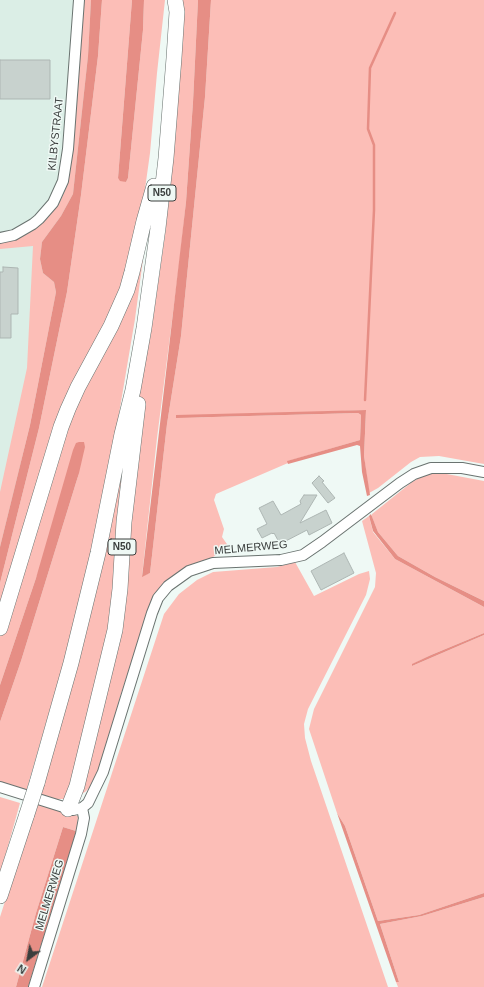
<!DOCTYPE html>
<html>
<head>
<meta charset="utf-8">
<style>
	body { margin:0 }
	#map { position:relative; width:484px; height:987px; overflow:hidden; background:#eff9f5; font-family:Arial,sans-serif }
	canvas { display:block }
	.north { position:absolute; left:8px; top:939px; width:40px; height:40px; -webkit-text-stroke:3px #eff9f5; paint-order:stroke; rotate:212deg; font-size:11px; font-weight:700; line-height:16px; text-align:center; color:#3a3e3d }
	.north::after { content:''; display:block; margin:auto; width:14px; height:18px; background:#3a3e3d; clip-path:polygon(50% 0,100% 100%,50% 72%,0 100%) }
</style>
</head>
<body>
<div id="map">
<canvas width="484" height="987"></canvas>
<div class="north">N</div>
</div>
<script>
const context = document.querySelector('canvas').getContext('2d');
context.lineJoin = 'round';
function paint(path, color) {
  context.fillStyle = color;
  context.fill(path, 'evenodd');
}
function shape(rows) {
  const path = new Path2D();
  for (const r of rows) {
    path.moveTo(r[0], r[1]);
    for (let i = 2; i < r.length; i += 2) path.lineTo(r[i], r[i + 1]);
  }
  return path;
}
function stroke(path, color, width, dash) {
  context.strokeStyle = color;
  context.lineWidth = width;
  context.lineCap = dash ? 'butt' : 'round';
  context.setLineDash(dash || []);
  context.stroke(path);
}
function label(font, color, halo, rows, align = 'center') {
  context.font = font + ' Arial,sans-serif';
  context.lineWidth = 3;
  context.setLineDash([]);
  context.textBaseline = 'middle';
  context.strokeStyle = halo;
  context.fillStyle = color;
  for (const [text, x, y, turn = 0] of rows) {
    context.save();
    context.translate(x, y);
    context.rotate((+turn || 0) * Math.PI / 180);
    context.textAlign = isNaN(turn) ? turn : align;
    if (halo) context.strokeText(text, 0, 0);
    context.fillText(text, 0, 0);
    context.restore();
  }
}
paint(shape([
	[0,0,95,0,81,171,0,565]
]), '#dbeee6');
paint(shape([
	[80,0,91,0,88,56,73,194,61,216,42,242,40,259,43,273,54,282,56,292,30,425,0,547,0,492,27,368,33,246,0,249,0,243,22,236,47,217,59,204,67,186,71,161],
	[102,0,132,0,118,178,126,182,128,178,143,30,144,0,165,0,157,73,150,153,141,218,128,276,75,383,0,619,0,583,39,428,67,292,81,195,98,56],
	[180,0,198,0,193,102,186,202,180,258,157,438,142,576,150,573,167,424,181,336,205,97,211,0,484,0,484,464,439,456,420,457,411,462,378,488,369,493,364,456,366,410,176,418,358,413,361,415,360,440,288,461,288,463,216,494,214,500,224,529,222,537,229,547,213,557,173,578,149,608,120,697,100,773,96,781,85,792,78,796,64,799,50,799,39,795,137,383,150,339,165,235,174,142],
	[148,222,135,319,110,467,77,616,26,792,0,783,0,722,21,661,79,473,36,578,0,685,0,635,68,414],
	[436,472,484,481,484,601,435,577,398,556,378,532,372,517,372,514,412,482,421,477],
	[369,516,373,532,395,559,484,607,484,633,431,655,413,664,412,666,484,635,484,893,419,915,378,921,345,826,337,813,309,729,314,709,375,587,376,573,362,521],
	[295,562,314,596,359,574,369,571,370,579,366,595,308,709,304,724,305,738,311,761,388,987,42,987,164,614,179,594,197,580,213,572,277,567],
	[0,797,20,803,0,875],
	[36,804,78,816,77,826,76,831,63,827,36,913,16,987,0,987,0,917],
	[484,897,484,987,398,987,396,982,399,982,380,924,422,916]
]), '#fcbeb7');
paint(shape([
	[91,0,102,0,98,56,81,195,67,292,39,428,0,583,0,547,30,425,56,292,54,282,43,273,40,259,42,242,61,216,73,194,88,56],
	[132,0,144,0,143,30,128,178,126,182,120,181,118,178],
	[198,0,211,0,205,97,181,336,167,424,150,573,142,577,186,202,193,102],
	[366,410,364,456,370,495,367,496,362,472,360,446,357,445,288,464,287,461,360,440,361,415,358,413,176,418,176,415],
	[79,442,84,442,85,447,79,473,21,661,0,722,0,685,36,578,73,450,76,443],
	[371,514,378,532,398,556,435,577,484,601,484,607,395,559,373,531,369,516],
	[484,633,484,635,412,666,412,664,431,655],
	[337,813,345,826,378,921,419,915,484,893,484,897,422,916,380,924,399,982,396,982],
	[63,827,76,831,72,845,28,987,16,987,36,913]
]), '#e68e85');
stroke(shape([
	[365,400,374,210,374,145,368,129,370,68,395,13]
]), '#e68e85', 2.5);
const building = shape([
	[0,60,50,60,50,99,0,99,0,60],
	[3,267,18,268,18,314,11,314,11,338,0,338,0,272,3,272,3,267],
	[319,476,324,481,322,482,335,498,328,503,312,483,319,476],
	[304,495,317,495,300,523,326,510,332,523,309,535,307,530,280,544,274,533,273,534,272,533,262,538,257,529,267,524,259,508,273,501,281,515,301,504,300,501,304,495],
	[344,553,354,573,321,590,311,571,344,553]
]);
paint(building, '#c8d2ce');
stroke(building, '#adb6b3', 1);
const minor = shape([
	[0,238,14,235,33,224,39,219,53,203,63,181,68,149,79,0],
	[0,787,73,810,82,808,88,803,103,772,152,613,158,598,168,586,189,571,213,563,281,560,303,555,322,542,400,483,414,474,431,468,462,468,484,472],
	[34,987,81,834,84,818,82,808]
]);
const highway = shape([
	[0,628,61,427,68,409,78,387,111,326,127,290,132,272,144,221,154,186],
	[37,783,71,663,98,553,122,434,133,390,144,328,158,228,166,158,174,58,177,12,175,0],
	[68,809,77,786,115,630,120,589,124,522,138,404],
	[0,896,27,814]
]);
stroke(minor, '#6a7370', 12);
stroke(highway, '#6a7370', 16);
stroke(minor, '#fff', 10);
stroke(highway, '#fff', 15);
const highwayBridge = shape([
	[27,814,37,783]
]);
stroke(highwayBridge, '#6a7370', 16, []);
stroke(highwayBridge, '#fff', 15);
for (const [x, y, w] of [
	[162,193,28],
	[122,547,28]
]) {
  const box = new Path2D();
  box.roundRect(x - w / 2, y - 8, w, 16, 3);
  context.fillStyle = '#eff9f5';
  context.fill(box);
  stroke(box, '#3a3e3d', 1);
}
label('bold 10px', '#3a3e3d', null, [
	["N50",162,193],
	["N50",122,547]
]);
label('11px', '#3a3e3d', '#eff9f5', [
	["KILBYSTRAAT",56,134,-84],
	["MELMERWEG",251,548,-5],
	["MELMERWEG",50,895,-73]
]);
</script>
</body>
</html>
